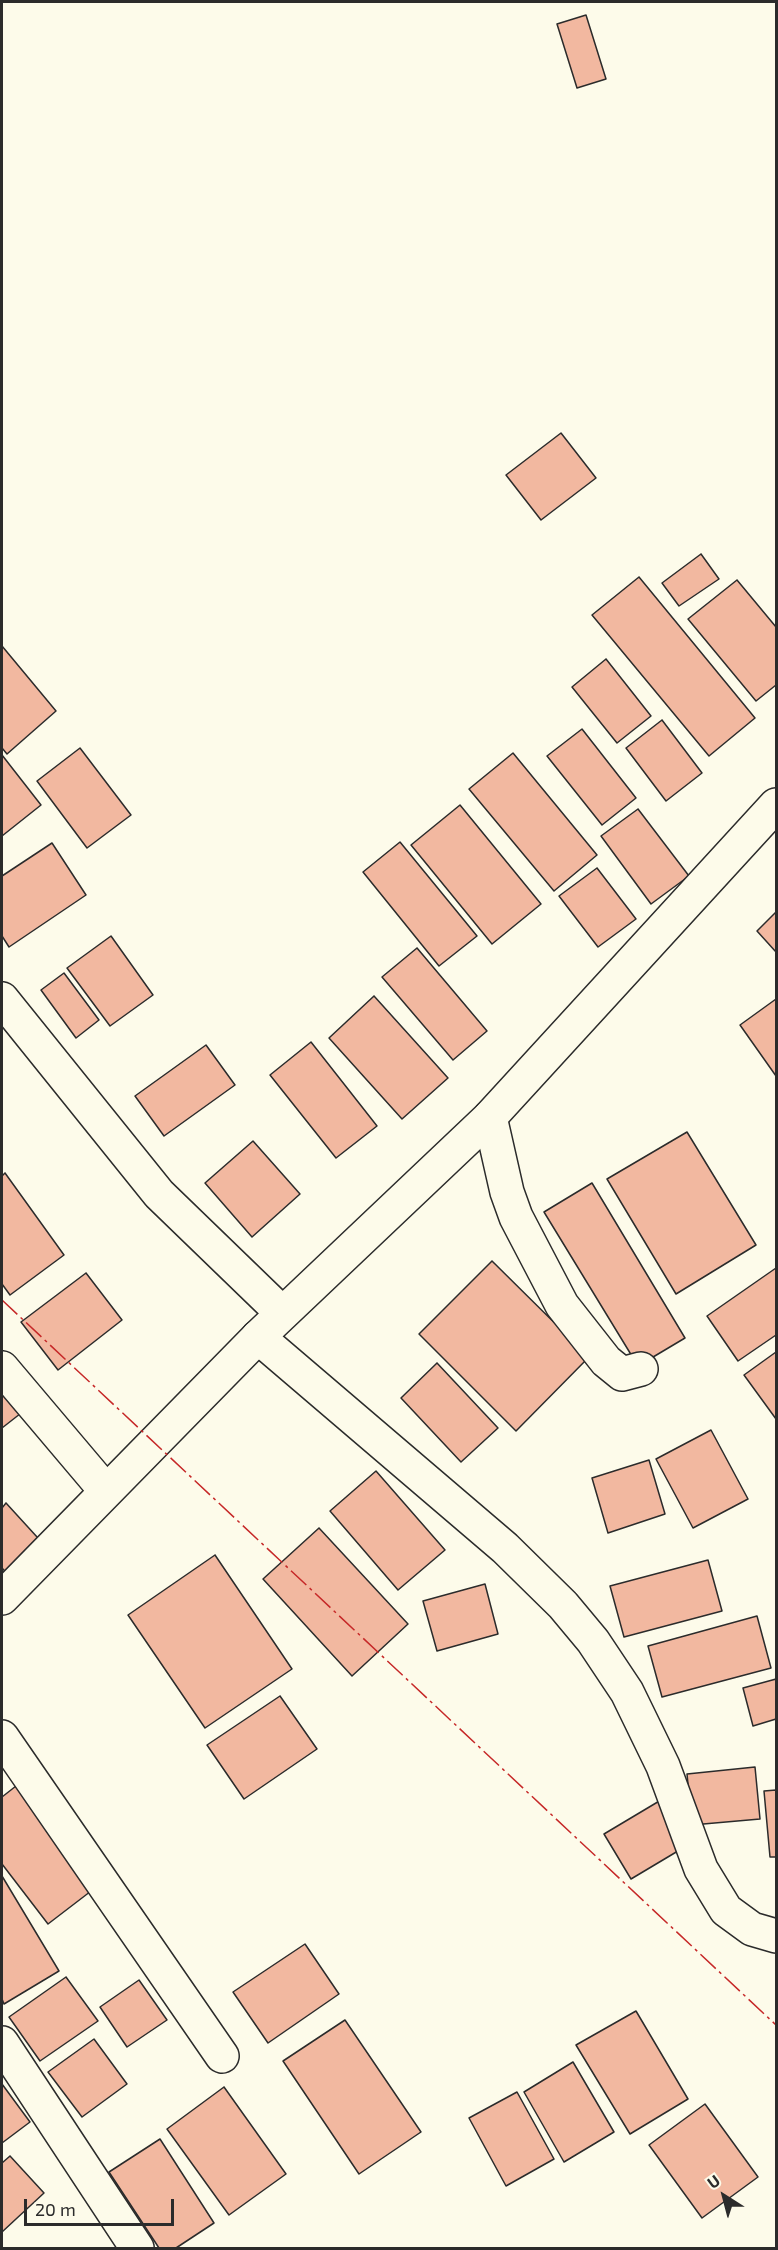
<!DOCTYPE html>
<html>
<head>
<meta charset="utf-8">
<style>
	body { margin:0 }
	#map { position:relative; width:778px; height:2250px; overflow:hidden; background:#fdfbea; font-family:"Exo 2",sans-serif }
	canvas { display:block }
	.frame { position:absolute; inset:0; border:3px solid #2b2b2b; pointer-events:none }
	.north { position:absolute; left:694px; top:2166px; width:60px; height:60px; -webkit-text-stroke:4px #fdfbea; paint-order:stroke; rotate:324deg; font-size:16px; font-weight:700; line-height:24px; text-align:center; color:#2b2b2b }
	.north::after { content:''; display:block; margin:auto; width:21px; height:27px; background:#2b2b2b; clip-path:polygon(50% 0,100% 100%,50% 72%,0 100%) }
	.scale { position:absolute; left:24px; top:2199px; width:150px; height:27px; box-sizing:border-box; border:3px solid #2b2b2b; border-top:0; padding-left:8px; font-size:18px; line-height:21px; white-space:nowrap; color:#2b2b2b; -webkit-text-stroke:4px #fdfbea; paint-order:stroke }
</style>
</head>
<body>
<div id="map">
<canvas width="778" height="2250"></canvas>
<div class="frame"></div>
<div class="north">U</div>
<div class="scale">20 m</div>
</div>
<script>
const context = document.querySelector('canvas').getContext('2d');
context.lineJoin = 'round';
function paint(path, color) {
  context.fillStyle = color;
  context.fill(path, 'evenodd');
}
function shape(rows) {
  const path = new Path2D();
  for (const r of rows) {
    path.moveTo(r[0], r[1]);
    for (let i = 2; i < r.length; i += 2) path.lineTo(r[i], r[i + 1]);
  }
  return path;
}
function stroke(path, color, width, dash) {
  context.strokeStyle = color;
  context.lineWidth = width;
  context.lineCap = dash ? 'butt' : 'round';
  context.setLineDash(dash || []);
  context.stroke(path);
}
const building = shape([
	[586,15,606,79,577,88,557,24,586,15],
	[561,433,596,478,541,520,506,475,561,433],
	[701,554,719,579,679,606,662,583,701,554],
	[639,577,755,718,709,756,592,615,639,577],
	[737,580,776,627,776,685,756,701,688,619,737,580],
	[2,646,56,711,7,754,2,748,2,646],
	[606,659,651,716,617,743,572,687,606,659],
	[662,720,702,773,666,801,626,748,662,720],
	[582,729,636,798,602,825,547,756,582,729],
	[80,748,131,815,87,848,37,781,80,748],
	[513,753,597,855,554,891,469,789,513,753],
	[2,755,41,805,2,836,2,755],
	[460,805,541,904,492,944,411,845,460,805],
	[638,809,689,876,651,904,601,836,638,809],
	[400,842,477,936,439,966,363,872,400,842],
	[52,843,86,895,9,947,2,936,2,876,52,843],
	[597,868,636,919,598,947,559,896,597,868],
	[776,912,776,952,757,931,776,912],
	[111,936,153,995,110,1026,67,968,111,936],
	[417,948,487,1031,453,1060,382,977,417,948],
	[64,973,99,1020,76,1038,41,990,64,973],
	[374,996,448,1078,402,1119,329,1038,374,996],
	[776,999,776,1076,740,1025,776,999],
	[311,1042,377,1126,336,1158,270,1075,311,1042],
	[206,1045,235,1085,164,1136,135,1096,206,1045],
	[687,1132,756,1245,676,1294,607,1179,687,1132],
	[253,1141,300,1194,252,1237,205,1183,253,1141],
	[5,1173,64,1255,10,1295,2,1284,2,1176,5,1173],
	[592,1183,685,1338,638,1366,544,1212,592,1183],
	[492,1261,589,1357,516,1431,419,1334,492,1261],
	[776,1268,776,1335,738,1361,707,1316,776,1268],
	[86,1273,122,1320,58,1370,21,1322,86,1273],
	[776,1352,776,1419,744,1375,776,1352],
	[437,1363,498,1428,461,1462,401,1398,437,1363],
	[2,1377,25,1410,2,1428,2,1377],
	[711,1430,748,1499,693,1528,656,1459,711,1430],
	[649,1460,665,1514,608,1533,592,1478,649,1460],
	[376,1471,445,1550,398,1590,330,1511,376,1471],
	[6,1503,48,1549,13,1580,2,1568,2,1508,6,1503],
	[319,1528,408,1624,352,1676,263,1579,319,1528],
	[215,1555,292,1669,205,1728,128,1615,215,1555],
	[708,1560,722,1611,624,1637,610,1586,708,1560],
	[485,1584,498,1634,437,1651,423,1601,485,1584],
	[757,1616,771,1668,662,1697,648,1646,757,1616],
	[776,1679,776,1719,753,1726,743,1688,776,1679],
	[280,1696,317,1749,244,1799,207,1745,280,1696],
	[755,1767,760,1819,692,1825,687,1774,755,1767],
	[16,1786,95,1888,48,1924,2,1864,2,1797,16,1786],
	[776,1790,776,1857,770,1857,764,1791,776,1790],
	[661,1800,688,1845,631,1879,604,1834,661,1800],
	[2,1876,59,1971,4,2004,2,1999,2,1876],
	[305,1944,339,1994,268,2043,233,1992,305,1944],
	[66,1977,98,2021,40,2061,9,2017,66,1977],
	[139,1980,167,2020,127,2047,100,2007,139,1980],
	[636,2011,688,2099,630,2134,576,2045,636,2011],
	[345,2020,421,2132,359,2174,283,2061,345,2020],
	[94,2039,127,2084,82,2117,48,2072,94,2039],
	[573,2062,614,2132,564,2162,524,2092,573,2062],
	[2,2084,30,2122,2,2143,2,2084],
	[224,2087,286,2174,229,2215,167,2129,224,2087],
	[517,2092,554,2159,506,2186,469,2118,517,2092],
	[705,2104,758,2177,702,2218,649,2145,705,2104],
	[160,2139,214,2223,176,2248,159,2248,109,2172,160,2139],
	[10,2156,44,2193,2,2232,2,2163,10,2156]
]);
paint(building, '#f2b8a0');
stroke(building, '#2b2b2b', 1.5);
const minor = shape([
	[2,999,159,1194,282,1313],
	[490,1117,507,1192,516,1217,562,1305,606,1361,622,1374,641,1369],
	[258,1337,505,1548,563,1605,593,1641,627,1692,663,1766,701,1869,726,1910,752,1929,776,1936],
	[2,1368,106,1491],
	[2,1737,222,2056],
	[2,2043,137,2248]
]);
const tertiary = shape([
	[2,1598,258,1337,490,1117,776,805]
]);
stroke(minor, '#2b2b2b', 36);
stroke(tertiary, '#2b2b2b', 36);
stroke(minor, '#fdfbea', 33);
stroke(tertiary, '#fdfbea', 33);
stroke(shape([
	[2,1300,776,2025]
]), '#c62828', 1.5, [21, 4.5, 3, 4.5]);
</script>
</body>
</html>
